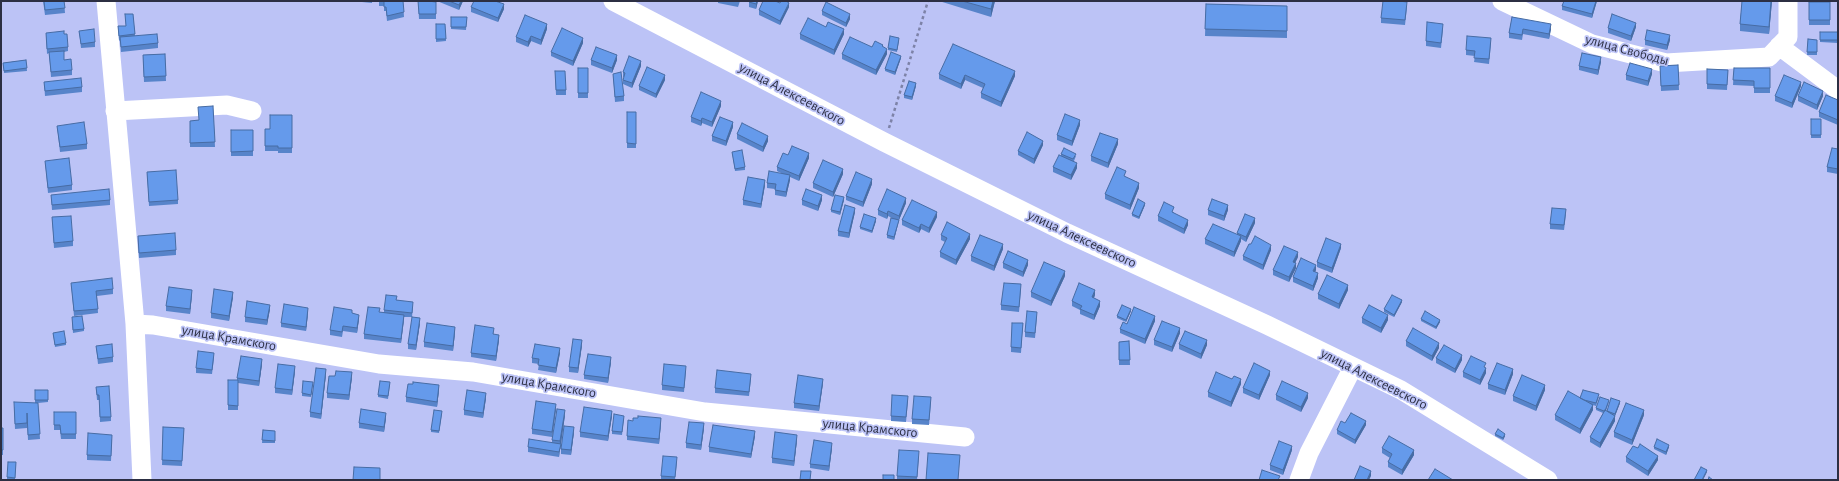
<!DOCTYPE html>
<html>
<head>
<meta charset="utf-8">
<style>
	body { margin:0 }
	#map { position:relative; width:1839px; height:481px; overflow:hidden; background:#bcc3f6; font-family:"Alegreya Sans",sans-serif }
	canvas { display:block }
	.frame { position:absolute; inset:0; border:2px solid #2c2f43; pointer-events:none }
</style>
</head>
<body>
<div id="map">
<canvas width="1839" height="481"></canvas>
<div class="frame"></div>
</div>
<script>
const context = document.querySelector('canvas').getContext('2d');
context.lineJoin = 'round';
function shape(rows) {
  const path = new Path2D();
  for (const r of rows) {
    path.moveTo(r[0], r[1]);
    for (let i = 2; i < r.length; i += 2) path.lineTo(r[i], r[i + 1]);
  }
  return path;
}
function stroke(path, color, width, dash) {
  context.strokeStyle = color;
  context.lineWidth = width;
  context.lineCap = dash ? 'butt' : 'round';
  context.setLineDash(dash || []);
  context.stroke(path);
}
function paint(path, color) {
  context.fillStyle = color;
  context.fill(path, 'evenodd');
}
function label(font, color, halo, rows, align = 'center') {
  context.font = font + ' "Alegreya Sans",sans-serif';
  context.lineWidth = 3.5;
  context.setLineDash([]);
  context.textBaseline = 'middle';
  context.strokeStyle = halo;
  context.fillStyle = color;
  for (const [text, x, y, turn = 0] of rows) {
    context.save();
    context.translate(x, y);
    context.rotate((+turn || 0) * Math.PI / 180);
    context.textAlign = isNaN(turn) ? turn : align;
    if (halo) context.strokeText(text, 0, 0);
    context.fillText(text, 0, 0);
    context.restore();
  }
}
stroke(shape([
	[889,128,928,1]
]), '#7d82a7', 2.5, [3, 3]);
stroke(shape([
	[106,1,135,324,142,480],
	[613,1,884,142,1067,233,1267,325,1401,390,1548,480],
	[1502,1,1592,44,1666,63,1769,57,1788,37,1788,1],
	[1779,46,1838,90],
	[115,111,227,105,252,111],
	[135,324,153,325,379,364,473,372,705,412,965,437],
	[1299,480,1309,453,1353,367]
]), '#fff', 19);
paint(shape([
	[43,1,64,1,65,13,45,15],
	[362,1,372,1,372,3,362,2],
	[379,1,403,1,404,17,387,21,386,11,384,11,384,6,379,6],
	[418,1,436,2,436,19,419,19],
	[437,1,463,1,459,10],
	[718,1,740,1,738,7,718,3],
	[749,1,758,1,756,9,749,7],
	[939,1,995,1,991,17],
	[1564,1,1597,1,1592,18,1562,10,1562,6],
	[1742,1,1772,1,1769,34,1740,31,1740,24],
	[1809,2,1830,2,1830,25,1809,25],
	[1206,4,1287,6,1287,38,1205,36],
	[471,7,504,9,498,22,471,12],
	[789,7,780,25,759,15,759,10],
	[1407,7,1405,25,1381,23,1381,18],
	[822,11,850,19,846,27,822,15],
	[125,14,133,14,135,36,158,43,158,48,121,52,120,40,119,41,118,26,126,26],
	[467,17,466,30,451,29,451,27],
	[1512,17,1551,29,1549,39,1523,34,1522,40,1509,38,1509,33],
	[436,24,445,24,446,41,436,42],
	[826,27,844,34,834,55,800,39,800,34],
	[1636,27,1631,41,1608,33,1608,28],
	[547,29,541,45,531,41,528,47,516,42,516,37],
	[1443,29,1441,48,1426,46,1426,41],
	[79,31,95,42,95,47,81,48],
	[1820,32,1838,32,1838,43,1820,42],
	[46,33,64,34,68,47,68,51,64,52,64,60,72,70,72,75,51,77,49,53,47,54],
	[1808,39,1817,40,1817,55,1807,55],
	[1645,40,1670,40,1667,50,1645,45],
	[899,41,897,52,888,50,888,48],
	[583,43,573,66,551,56,551,52],
	[1491,43,1489,64,1474,62,1475,56,1466,55,1466,50],
	[872,47,883,47,887,54,876,75,842,59,842,54],
	[165,54,166,81,144,82,143,55],
	[901,58,895,75,885,71,885,69],
	[26,60,27,71,4,73,3,63],
	[591,60,617,60,612,73,591,65],
	[1601,62,1598,75,1579,70,1579,66],
	[1678,65,1679,90,1661,91,1660,66],
	[641,66,632,88,623,84,623,80,624,77,623,77,623,72],
	[578,68,588,68,588,98,578,98],
	[1734,68,1770,68,1770,93,1754,93,1754,86,1733,85],
	[1707,69,1728,70,1727,90,1707,89],
	[555,71,566,90,566,95,556,95],
	[613,74,624,96,624,101,615,102],
	[939,74,1015,76,1001,107,981,98,981,93,983,88,965,80,961,89,939,79],
	[1652,74,1648,86,1626,80,1626,75],
	[665,80,656,98,639,90,639,86],
	[44,82,82,87,82,92,45,96],
	[916,86,912,100,904,98,904,95],
	[1801,86,1792,108,1775,101,1775,96],
	[1798,96,1823,96,1817,110,1798,101],
	[1838,100,1838,125,1819,117,1819,112],
	[213,106,215,147,190,147,190,121,199,120],
	[721,106,712,127,702,123,701,126,691,122,691,117],
	[627,112,636,112,636,148,627,148],
	[292,115,292,153,278,153,278,151,265,151,265,129,270,129],
	[1811,119,1821,119,1821,138,1811,138],
	[1080,125,1072,146,1057,140,1057,135],
	[57,126,87,144,87,149,60,152],
	[733,127,726,146,712,141,712,136],
	[231,130,253,130,253,156,231,156],
	[737,134,768,141,763,152,737,139],
	[1118,144,1108,168,1091,161,1091,156],
	[1043,145,1034,164,1018,155,1018,151],
	[1838,149,1838,174,1827,172,1827,167],
	[732,152,745,167,745,170,735,171],
	[1061,154,1076,156,1074,161,1077,168,1071,180,1053,172,1053,167,1061,156],
	[788,155,809,158,799,181,790,177,790,180,786,197,775,195,775,189,767,188,767,183,783,174,777,171,777,167],
	[45,161,72,185,72,190,48,193],
	[147,172,178,200,178,204,149,206],
	[843,174,833,197,813,188,813,183],
	[1126,176,1126,177,1139,188,1130,210,1105,199,1105,194],
	[872,184,863,207,846,200,846,196],
	[765,185,761,208,743,205,743,200],
	[51,195,110,200,110,205,52,210],
	[802,200,822,200,818,211,802,205],
	[844,200,840,215,831,212,831,210],
	[906,203,899,220,894,240,887,238,887,235,892,218,888,216,887,219,878,215,878,210],
	[1145,205,1139,219,1132,216,1132,214],
	[1208,210,1228,210,1224,221,1208,215],
	[855,212,849,238,838,236,838,231],
	[1174,212,1174,213,1188,225,1184,234,1158,221,1158,216],
	[1566,214,1564,230,1550,229,1550,224],
	[52,217,73,241,73,246,54,248],
	[937,217,929,233,921,229,919,233,902,225,902,220],
	[876,221,872,233,860,229,860,227],
	[1255,223,1246,242,1241,239,1241,241,1234,257,1205,244,1205,239,1237,235,1237,233],
	[941,235,970,239,956,265,940,257,940,252,945,242,941,240],
	[138,236,176,250,176,255,139,258],
	[1341,248,1332,273,1317,267,1317,262],
	[1003,249,994,271,971,261,971,256],
	[1271,250,1263,270,1243,260,1243,256],
	[1298,257,1295,263,1296,268,1289,282,1273,275,1273,270],
	[1003,263,1028,265,1023,277,1003,268],
	[1316,270,1315,272,1318,278,1313,291,1293,282,1293,277],
	[1065,276,1051,306,1031,297,1031,292],
	[71,283,113,289,113,294,97,296,98,313,74,316],
	[1021,289,1019,312,1001,310,1001,305],
	[1348,290,1339,309,1318,299,1318,294],
	[192,294,190,314,166,311,166,306],
	[1095,295,1094,298,1100,306,1094,320,1080,314,1080,310,1072,306,1072,301],
	[233,297,229,321,211,318,211,313],
	[397,300,413,307,412,317,404,317,401,343,364,339,364,334,380,312,384,313,384,310],
	[1402,302,1394,317,1384,312,1384,309],
	[270,309,267,325,245,322,245,317],
	[1131,311,1126,322,1117,318,1117,316],
	[308,313,306,331,281,327,281,323],
	[352,313,359,319,357,333,343,331,342,337,330,335,330,330],
	[1037,316,1035,338,1025,337,1025,332],
	[1362,318,1388,320,1381,333,1362,323],
	[1421,319,1440,322,1436,329,1421,321],
	[72,320,84,329,84,331,73,333],
	[1155,321,1145,344,1120,333,1120,329,1127,324],
	[420,323,416,350,408,349,408,344],
	[1023,323,1021,353,1011,352,1011,347],
	[455,332,453,351,424,347,424,342],
	[494,332,493,334,499,340,496,361,471,357,471,353],
	[53,333,66,343,66,345,55,347],
	[1180,333,1172,352,1154,345,1154,340],
	[1129,341,1130,365,1119,365,1119,342],
	[1406,341,1439,348,1432,361,1406,346],
	[1179,344,1207,345,1201,359,1179,349],
	[582,345,578,373,569,372,569,367],
	[96,346,113,357,113,362,98,364],
	[560,353,556,373,538,370,539,364,532,363,532,358],
	[214,358,212,374,196,373,196,368],
	[1436,358,1462,360,1455,373,1436,363],
	[611,362,608,383,584,379,584,375],
	[262,364,259,386,238,383,238,410,228,410,228,380,237,380,237,378],
	[1486,368,1486,373,1480,385,1463,377,1463,372],
	[295,371,292,395,275,393,275,388],
	[686,371,684,392,662,390,662,385],
	[326,374,321,419,310,417,310,412],
	[1513,374,1505,395,1488,389,1488,384],
	[1270,375,1259,400,1243,393,1243,388],
	[352,377,349,400,327,398,327,393],
	[751,379,749,396,715,393,715,388],
	[823,383,819,411,794,408,794,403],
	[313,384,311,397,302,396,302,393],
	[390,384,388,399,378,397,378,395],
	[413,384,439,390,437,407,406,402,406,397],
	[1241,384,1231,407,1208,397,1208,392],
	[96,387,111,417,111,421,100,422,99,400,97,400],
	[35,390,48,390,48,402,38,403,40,439,28,440,27,418,27,428,15,429,14,407,35,403],
	[1545,390,1536,411,1513,401,1513,396],
	[1276,395,1308,398,1301,412,1276,400],
	[1599,397,1596,406,1593,405,1593,410,1580,434,1555,420,1555,415,1580,398],
	[486,398,483,418,464,415,464,410],
	[908,401,906,422,891,421,891,416],
	[931,402,929,425,912,424,912,419],
	[1609,402,1606,411,1607,412,1607,411,1620,403,1615,416,1615,421,1600,448,1590,442,1590,437,1603,413,1596,410,1596,408],
	[556,409,552,437,532,434,532,429],
	[54,412,76,412,76,439,61,439,60,430,54,430],
	[442,413,439,433,431,432,431,430],
	[565,415,559,457,528,452,528,447,552,442,552,440],
	[1644,415,1632,445,1614,437,1614,432],
	[612,416,608,441,580,437,580,432],
	[386,418,384,432,359,428,359,423],
	[624,418,622,435,612,434,612,431],
	[638,418,661,423,659,444,627,440,627,436,633,421],
	[1345,423,1366,425,1355,444,1337,434,1337,430],
	[163,427,184,428,182,466,162,465],
	[1,428,3,428,3,455,1,455],
	[704,428,701,450,686,448,686,443],
	[263,430,275,431,275,443,262,443],
	[574,432,571,455,561,454,561,449],
	[1495,434,1505,436,1503,440,1495,436],
	[755,436,751,458,709,452,709,447],
	[112,439,111,461,87,460,87,455],
	[797,440,794,466,772,463,772,458],
	[1654,447,1669,447,1666,455,1654,449],
	[832,448,829,471,810,468,810,464],
	[1382,448,1414,455,1402,475,1388,467,1388,462,1390,458,1382,453],
	[1638,448,1658,460,1648,476,1626,462,1626,457],
	[1292,450,1283,475,1270,470,1270,465],
	[919,456,917,480,897,480,897,476],
	[16,462,15,480,7,480,7,477],
	[677,462,675,480,661,480,661,476]
]), '#5784ca');
paint(shape([
	[461,1,463,1,459,10,459,5],
	[757,1,758,1,756,9,756,4],
	[993,1,995,1,991,17,991,9],
	[1596,1,1597,1,1592,18,1592,14],
	[1771,1,1772,1,1769,34,1769,27],
	[789,3,789,7,780,25,780,21],
	[504,4,504,9,498,22,498,18],
	[850,14,850,19,846,27,846,23],
	[1636,23,1636,27,1631,41,1631,36],
	[547,24,547,29,541,45,541,40],
	[1551,24,1551,29,1549,39,1549,34],
	[844,29,844,34,834,55,834,50],
	[1670,35,1670,40,1667,50,1667,45],
	[531,36,531,41,528,47,528,42],
	[583,38,583,43,573,66,573,61],
	[887,49,887,54,876,75,876,70],
	[617,55,617,60,612,73,612,68],
	[901,56,901,58,895,75,895,72],
	[1601,57,1601,62,1598,75,1598,70],
	[641,61,641,66,632,88,632,83],
	[1652,69,1652,74,1648,86,1648,81],
	[1015,71,1015,76,1001,107,1001,102],
	[665,75,665,80,656,98,656,94],
	[965,75,965,80,961,89,961,84],
	[1801,82,1801,86,1792,108,1792,103],
	[916,83,916,86,912,100,912,97],
	[1823,91,1823,96,1817,110,1817,105],
	[721,101,721,106,712,127,712,122],
	[702,118,702,123,701,126,701,121],
	[1080,120,1080,125,1072,146,1072,141],
	[733,122,733,127,726,146,726,141],
	[768,136,768,141,763,152,763,147],
	[1118,139,1118,144,1108,168,1108,163],
	[1043,141,1043,145,1034,164,1034,159],
	[809,153,809,158,799,181,799,176],
	[1077,163,1077,168,1071,180,1071,175],
	[843,169,843,174,833,197,833,192],
	[790,175,790,180,786,197,786,192],
	[872,179,872,184,863,207,863,202],
	[765,180,765,185,761,208,761,204],
	[1139,183,1139,188,1130,210,1130,205],
	[822,195,822,200,818,211,818,206],
	[844,197,844,200,840,215,840,212],
	[906,198,906,203,899,220,894,240,894,237,899,220,899,216],
	[1145,203,1145,205,1139,219,1139,217],
	[1228,205,1228,210,1224,221,1224,216],
	[855,208,855,212,849,238,849,233],
	[888,211,888,216,887,219,887,214],
	[937,212,937,217,929,233,929,228],
	[876,218,876,221,872,233,872,231],
	[1255,218,1255,223,1246,242,1246,237],
	[1188,220,1188,225,1184,234,1184,229],
	[921,224,921,229,919,233,919,228],
	[970,234,970,239,956,265,956,260],
	[1241,236,1241,241,1234,257,1234,252],
	[1003,244,1003,249,994,271,994,266],
	[1341,244,1341,248,1332,273,1332,268],
	[1271,245,1271,250,1263,270,1263,265],
	[1298,252,1298,257,1293,267,1293,262],
	[1028,260,1028,265,1023,277,1023,272],
	[1296,263,1296,268,1289,282,1289,277],
	[1316,265,1316,270,1313,276,1313,271],
	[1065,271,1065,276,1051,306,1051,301],
	[1318,273,1318,278,1313,291,1313,286],
	[1348,285,1348,290,1339,309,1339,304],
	[192,290,192,294,190,314,190,309],
	[1095,290,1095,295,1092,302,1092,297],
	[233,292,233,297,229,321,229,316],
	[1402,300,1402,302,1394,317,1394,315],
	[1100,301,1100,306,1094,320,1094,315],
	[270,305,270,309,267,325,267,320],
	[308,308,308,313,306,331,306,327],
	[1131,309,1131,311,1126,322,1126,320],
	[359,315,359,319,357,333,357,328],
	[404,315,404,320,401,343,401,339],
	[1388,315,1388,320,1381,333,1381,328],
	[1155,316,1155,321,1145,344,1145,339],
	[420,318,420,323,416,350,416,345],
	[1440,320,1440,322,1436,329,1436,327],
	[455,327,455,332,453,351,453,346],
	[1180,328,1180,333,1172,352,1172,347],
	[499,335,499,340,496,361,496,356],
	[582,340,582,345,578,373,578,368],
	[1207,340,1207,345,1201,359,1201,354],
	[1439,343,1439,348,1432,361,1432,356],
	[560,348,560,353,556,373,556,368],
	[1462,355,1462,360,1455,373,1455,369],
	[611,357,611,362,608,383,608,378],
	[262,359,262,364,259,386,259,381],
	[295,366,295,371,292,395,292,390],
	[1486,368,1486,373,1480,385,1480,380],
	[326,369,326,374,321,419,321,414],
	[1513,369,1513,374,1505,395,1505,390],
	[1270,371,1270,375,1259,400,1259,395],
	[352,372,352,377,349,400,349,395],
	[823,379,823,383,819,411,819,406],
	[1241,379,1241,384,1231,407,1231,402],
	[439,385,439,390,437,407,437,402],
	[1545,385,1545,390,1536,411,1536,406],
	[486,393,486,398,483,418,483,413],
	[1308,393,1308,398,1301,412,1301,407],
	[1620,401,1620,403,1615,416,1615,414],
	[556,404,556,409,552,437,552,432],
	[1593,405,1593,410,1580,434,1580,429],
	[565,410,565,415,559,457,560,441],
	[1644,410,1644,415,1632,445,1632,440],
	[612,411,612,416,608,441,608,436],
	[386,413,386,418,384,432,384,427],
	[1615,416,1615,421,1600,448,1600,443],
	[661,418,661,423,659,444,659,439],
	[1366,421,1366,425,1355,444,1355,440],
	[704,423,704,428,701,450,701,445],
	[574,427,574,432,571,455,571,450],
	[755,431,755,436,751,458,751,454],
	[1505,434,1505,436,1503,440,1503,438],
	[797,435,797,440,794,466,794,461],
	[832,443,832,448,829,471,829,466],
	[1669,445,1669,447,1666,455,1666,452],
	[1292,446,1292,450,1283,475,1283,470],
	[1414,450,1414,455,1402,475,1402,470],
	[1658,456,1658,460,1648,476,1648,471],
	[1707,470,1707,472,1703,480,1702,480],
	[1371,471,1371,476,1369,480,1367,480]
]), '#476ca4');
const building = shape([
	[44,1,64,1,65,8,45,10,44,1],
	[379,1,403,1,404,12,387,16,386,7,384,7,384,1,379,1],
	[418,1,428,1,436,2,436,14,419,14,418,1],
	[449,1,461,1,459,5,449,1],
	[474,1,495,1,504,4,498,18,471,7,474,1],
	[749,1,757,1,756,4,749,2,749,1],
	[763,1,775,1,780,3,781,1,786,1,789,3,780,21,759,10,763,1],
	[962,1,993,1,991,9,962,1],
	[1383,1,1399,1,1407,2,1405,20,1381,18,1383,1],
	[1564,1,1596,1,1592,14,1562,6,1564,1],
	[1742,1,1771,1,1769,27,1740,24,1742,1],
	[826,2,850,14,846,23,822,11,826,2],
	[1809,2,1830,2,1830,20,1809,20,1809,2],
	[1206,4,1287,6,1287,31,1205,29,1206,4],
	[125,14,133,14,135,34,119,36,118,26,126,26,125,14],
	[1612,14,1636,23,1631,36,1608,28,1612,14],
	[525,15,547,24,541,40,531,36,528,42,516,37,525,15],
	[451,17,467,17,466,27,451,27,451,17],
	[1512,17,1551,24,1549,34,1523,29,1522,35,1509,33,1512,17],
	[808,18,826,27,828,22,844,29,834,50,800,34,808,18],
	[1427,22,1443,24,1441,43,1426,41,1427,22],
	[436,24,445,24,446,39,436,39,436,24],
	[562,28,583,38,573,61,551,52,562,28],
	[94,29,95,42,81,44,79,31,94,29],
	[1647,30,1670,35,1667,45,1645,40,1647,30],
	[64,31,64,34,67,34,68,47,47,49,46,33,64,31],
	[1820,32,1838,32,1838,40,1820,40,1820,32],
	[157,34,158,43,121,47,120,37,157,34],
	[890,36,899,38,897,50,888,48,890,36],
	[1467,36,1491,38,1489,59,1474,58,1475,51,1466,50,1467,36],
	[850,37,872,47,875,41,883,45,882,46,887,49,876,70,842,54,850,37],
	[1808,39,1817,40,1817,52,1807,52,1808,39],
	[953,44,1015,71,1001,102,981,93,985,84,965,75,961,84,939,74,953,44],
	[596,47,617,55,612,68,591,60,596,47],
	[64,51,64,60,71,59,72,70,51,72,49,52,64,51],
	[891,52,901,56,895,72,885,69,891,52],
	[1582,53,1601,57,1598,70,1579,66,1582,53],
	[165,54,166,76,144,77,143,55,165,54],
	[629,56,641,61,632,83,623,80,625,73,623,72,629,56],
	[26,60,27,68,4,71,3,63,26,60],
	[1630,63,1652,69,1648,81,1626,75,1630,63],
	[1678,65,1679,85,1661,86,1660,66,1678,65],
	[647,67,665,75,656,94,639,86,647,67],
	[578,68,588,68,588,93,578,93,578,68],
	[1734,68,1770,68,1770,88,1754,88,1754,81,1733,80,1734,68],
	[1707,69,1728,70,1727,85,1707,84,1707,69],
	[555,71,565,71,566,90,556,90,555,71],
	[621,72,624,96,615,97,613,74,621,72],
	[1784,75,1801,82,1792,103,1775,96,1784,75],
	[81,78,82,87,45,91,44,82,81,78],
	[909,81,916,83,912,97,904,95,909,81],
	[1804,82,1823,91,1817,105,1798,96,1804,82],
	[701,92,721,101,712,122,702,118,701,121,691,117,701,92],
	[1826,95,1838,100,1838,120,1819,112,1826,95],
	[213,106,215,142,190,143,190,121,199,120,198,107,213,106],
	[627,112,636,112,636,144,627,143,627,112],
	[1065,114,1080,120,1072,141,1057,135,1065,114],
	[270,115,292,115,292,148,278,148,278,146,265,146,265,129,270,129,270,115],
	[720,117,733,122,726,141,712,136,720,117],
	[1811,119,1821,119,1821,135,1811,135,1811,119],
	[84,122,87,144,60,147,57,126,84,122],
	[742,123,768,136,763,147,737,134,742,123],
	[231,130,253,130,253,151,231,152,231,130],
	[1027,132,1043,141,1034,159,1018,151,1027,132],
	[1100,133,1118,139,1108,163,1091,156,1100,133],
	[792,146,809,153,799,176,777,167,783,153,788,155,792,146],
	[1064,148,1076,154,1073,159,1061,154,1064,148],
	[1832,148,1838,149,1838,169,1827,167,1832,148],
	[742,150,745,167,735,169,732,152,742,150],
	[1059,155,1077,163,1071,175,1053,167,1059,155],
	[69,158,72,185,48,188,45,161,69,158],
	[823,160,843,169,833,192,813,183,823,160],
	[1117,167,1126,171,1124,176,1139,183,1130,205,1105,194,1117,167],
	[176,170,178,200,149,202,147,172,176,170],
	[769,171,790,175,786,192,775,190,776,184,767,183,769,171],
	[856,172,872,179,863,202,846,196,856,172],
	[748,177,765,180,761,204,743,200,748,177],
	[109,189,110,200,52,205,51,195,109,189],
	[806,189,822,195,818,206,802,200,806,189],
	[887,189,906,198,899,216,888,211,887,214,878,210,887,189],
	[835,195,844,197,840,212,831,210,835,195],
	[1138,199,1145,203,1139,217,1132,214,1138,199],
	[1212,199,1228,205,1224,216,1208,210,1212,199],
	[912,200,937,212,929,228,921,224,919,228,902,220,912,200],
	[1164,202,1174,207,1172,212,1188,220,1184,229,1158,216,1164,202],
	[845,205,855,208,849,233,838,231,845,205],
	[1552,208,1566,209,1564,225,1550,224,1552,208],
	[864,214,876,218,872,231,860,227,864,214],
	[1245,214,1255,218,1246,237,1237,233,1245,214],
	[71,216,73,241,54,243,52,217,71,216],
	[891,218,899,220,894,237,887,235,891,218],
	[947,222,970,234,956,260,940,252,947,238,941,235,947,222],
	[1213,224,1241,236,1234,252,1205,239,1213,224],
	[175,233,176,250,139,253,138,236,175,233],
	[980,235,1003,244,994,266,971,256,980,235],
	[1255,236,1271,245,1263,265,1243,256,1249,244,1251,244,1255,236],
	[1326,238,1341,244,1332,268,1317,262,1326,238],
	[1284,246,1298,252,1293,262,1296,263,1289,277,1273,270,1284,246],
	[1008,251,1028,260,1023,272,1003,263,1008,251],
	[1301,258,1316,265,1313,271,1318,273,1313,286,1293,277,1301,258],
	[1044,262,1065,271,1051,301,1031,292,1044,262],
	[1327,275,1348,285,1339,304,1318,294,1327,275],
	[112,278,113,289,96,291,98,309,74,311,71,283,112,278],
	[1004,283,1021,284,1019,307,1001,305,1004,283],
	[1079,283,1095,290,1092,297,1100,301,1094,315,1080,309,1082,306,1072,301,1079,283],
	[169,287,192,290,190,309,166,306,169,287],
	[214,289,233,292,229,316,211,313,214,289],
	[386,295,397,296,396,300,413,302,412,313,384,310,386,295],
	[1392,295,1402,300,1394,315,1384,309,1392,295],
	[247,301,270,305,267,320,245,317,247,301],
	[284,304,308,308,306,327,281,323,284,304],
	[1122,305,1131,309,1126,320,1117,316,1122,305],
	[1369,305,1388,315,1381,328,1362,318,1369,305],
	[334,307,352,310,352,313,359,315,357,328,343,326,342,332,330,330,334,307],
	[368,307,380,308,379,312,404,315,401,339,364,334,368,307],
	[1134,307,1155,316,1145,339,1120,329,1123,322,1127,324,1134,307],
	[1027,311,1037,312,1035,333,1025,332,1027,311],
	[1425,311,1440,320,1436,327,1421,319,1425,311],
	[82,316,84,329,73,330,72,317,82,316],
	[412,317,420,318,416,345,408,344,412,317],
	[1162,321,1180,328,1172,347,1154,340,1162,321],
	[427,323,455,327,453,346,424,342,427,323],
	[1012,323,1023,323,1021,348,1011,347,1012,323],
	[475,325,494,328,493,334,499,335,496,356,471,353,475,325],
	[1413,328,1439,343,1432,356,1406,341,1413,328],
	[64,331,66,343,55,345,53,333,64,331],
	[1185,331,1207,340,1201,354,1179,344,1185,331],
	[573,339,582,340,578,368,569,367,573,339],
	[1129,341,1130,360,1119,360,1119,342,1129,341],
	[112,344,113,357,98,359,96,346,112,344],
	[535,344,560,348,556,368,538,365,539,359,532,358,535,344],
	[1444,345,1462,355,1455,369,1436,358,1444,345],
	[198,351,214,353,212,370,196,368,198,351],
	[588,354,611,357,608,378,584,375,588,354],
	[241,356,262,359,259,381,237,378,241,356],
	[1471,356,1486,363,1484,367,1486,368,1480,380,1463,372,1471,356],
	[1254,363,1270,371,1259,395,1243,388,1254,363],
	[1497,363,1513,369,1505,390,1488,384,1497,363],
	[278,364,295,366,292,390,275,388,278,364],
	[664,364,686,366,684,388,662,385,664,364],
	[316,368,326,369,321,414,310,412,316,368],
	[717,370,751,374,749,392,715,388,717,370],
	[336,371,352,372,349,395,327,393,329,376,335,376,336,371],
	[1216,372,1232,379,1234,376,1241,379,1231,402,1208,392,1216,372],
	[798,375,823,379,819,406,794,403,798,375],
	[1522,375,1545,385,1536,406,1513,396,1522,375],
	[228,380,238,380,238,406,228,405,228,380],
	[303,381,313,382,311,395,302,393,303,381],
	[380,381,390,382,388,396,378,395,380,381],
	[1282,381,1308,393,1301,407,1276,395,1282,381],
	[413,382,439,385,437,402,406,397,408,384,413,384,413,382],
	[109,386,111,417,100,417,99,395,97,395,96,387,109,386],
	[35,390,48,390,48,400,35,400,35,390],
	[467,390,486,393,483,413,464,410,467,390],
	[1583,390,1599,394,1596,403,1584,400,1580,398,1583,390],
	[1568,391,1593,405,1580,429,1555,415,1568,391],
	[892,395,908,396,906,417,891,416,892,395],
	[914,396,931,397,929,420,912,419,914,396],
	[1600,397,1609,400,1605,411,1604,411,1596,408,1600,397],
	[1611,398,1620,401,1615,414,1607,411,1611,398],
	[536,401,556,404,552,432,532,429,536,401],
	[14,402,38,403,40,434,28,435,27,413,27,423,15,424,14,402],
	[1626,403,1644,410,1632,440,1614,432,1626,403],
	[584,407,612,411,608,436,580,432,584,407],
	[361,409,386,413,384,427,359,423,361,409],
	[557,409,565,410,560,441,552,440,557,409],
	[434,410,442,411,439,431,431,430,434,410],
	[1605,410,1615,416,1600,443,1590,437,1605,410],
	[54,412,76,412,76,434,61,434,60,425,54,425,54,412],
	[1351,413,1366,421,1355,440,1337,430,1341,421,1345,423,1351,413],
	[614,414,624,416,622,432,612,431,614,414],
	[638,416,661,418,659,439,627,436,628,420,633,421,633,418,638,418,638,416],
	[689,422,704,423,701,445,686,443,689,422],
	[713,425,755,431,751,454,709,447,713,425],
	[564,426,574,427,571,450,561,449,564,426],
	[163,427,184,428,182,461,162,460,163,427],
	[1,428,3,428,3,450,1,450,1,428],
	[1498,429,1505,434,1503,438,1495,434,1498,429],
	[263,430,275,431,275,441,262,440,263,430],
	[775,432,797,435,794,461,772,458,775,432],
	[88,433,112,435,111,456,87,455,88,433],
	[1389,436,1414,450,1402,470,1388,462,1392,454,1382,448,1389,436],
	[529,439,561,444,559,452,528,447,529,439],
	[1657,439,1669,445,1666,452,1654,447,1657,439],
	[814,440,832,443,829,466,810,464,814,440],
	[1279,441,1292,446,1283,470,1270,465,1279,441],
	[1640,444,1658,456,1648,471,1626,457,1633,446,1638,448,1640,444],
	[899,450,919,451,917,477,897,476,899,450],
	[928,453,960,455,958,480,926,480,928,453],
	[663,456,677,457,675,477,661,476,663,456],
	[8,462,16,462,15,478,7,477,8,462],
	[1360,466,1371,471,1367,480,1354,480,1360,466],
	[354,467,380,468,380,480,353,480,354,467],
	[1701,467,1707,470,1702,480,1694,480,1701,467],
	[1435,469,1453,480,1428,480,1435,469],
	[1262,470,1280,476,1278,480,1259,480,1262,470],
	[801,471,811,471,810,480,800,480,801,471],
	[883,475,894,475,894,480,883,480,883,475],
	[1709,477,1713,480,1708,480,1709,477]
]);
paint(building, '#659aeb');
stroke(building, '#476ca4', 1);
label('14px', '#2c2f43', '#bcc3f6', [
	["улица Свободы",1627,50,15],
	["улица Алексеевского",792,94,28],
	["улица Алексеевского",1082,239,25],
	["улица Крамского",229,338,10],
	["улица Алексеевского",1374,379,27],
	["улица Крамского",549,385,10],
	["улица Крамского",870,428,6]
]);
</script>
</body>
</html>
